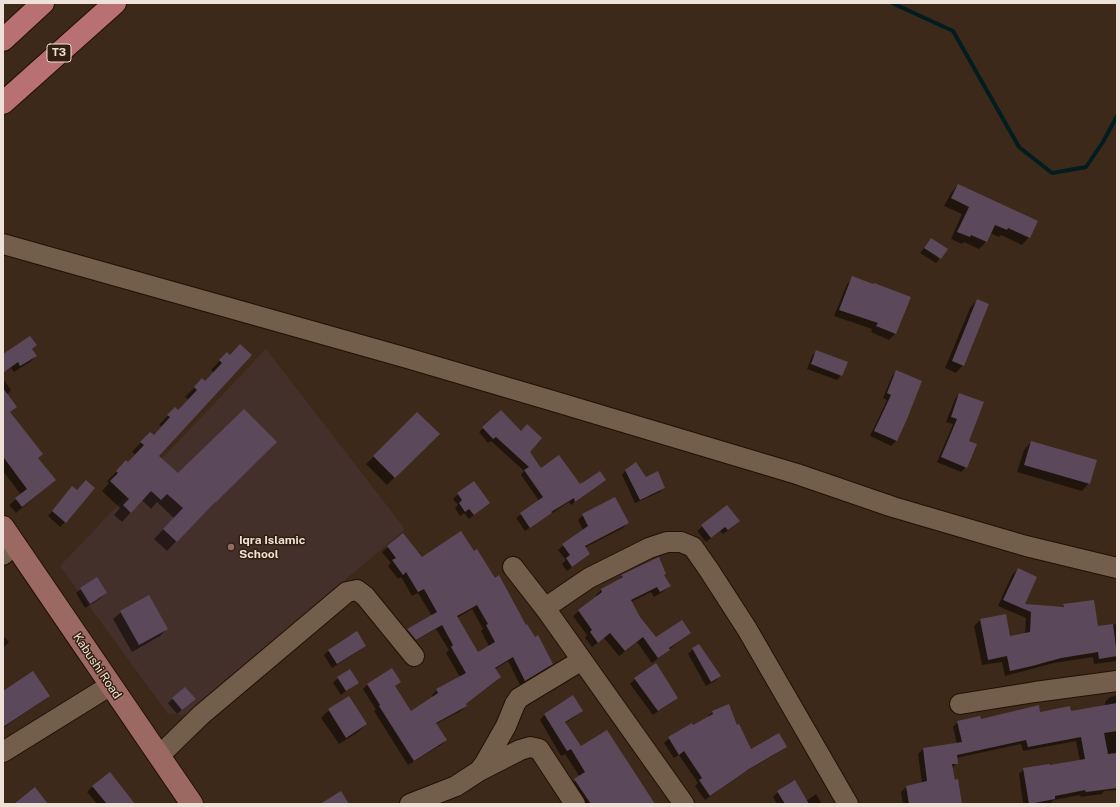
<!DOCTYPE html>
<html>
<head>
<meta charset="utf-8">
<style>
	body { margin:0 }
	#map { position:relative; width:1120px; height:807px; overflow:hidden; background:#3d2919; font-family:"Public Sans",sans-serif }
	canvas { display:block }
	.frame { position:absolute; inset:0; border:4px solid #eee1d7; pointer-events:none }
</style>
</head>
<body>
<div id="map">
<canvas width="1120" height="807"></canvas>
<div class="frame"></div>
</div>
<script>
const context = document.querySelector('canvas').getContext('2d');
context.lineJoin = 'round';
function paint(path, color) {
  context.fillStyle = color;
  context.fill(path, 'evenodd');
}
function shape(rows) {
  const path = new Path2D();
  for (const r of rows) {
    path.moveTo(r[0], r[1]);
    for (let i = 2; i < r.length; i += 2) path.lineTo(r[i], r[i + 1]);
  }
  return path;
}
function stroke(path, color, width, dash) {
  context.strokeStyle = color;
  context.lineWidth = width;
  context.lineCap = dash ? 'butt' : 'round';
  context.setLineDash(dash || []);
  context.stroke(path);
}
function label(font, color, halo, rows, align = 'center') {
  context.font = font + ' "Public Sans",sans-serif';
  context.lineWidth = 3;
  context.setLineDash([]);
  context.textBaseline = 'middle';
  context.strokeStyle = halo;
  context.fillStyle = color;
  for (const [text, x, y, turn = 0] of rows) {
    context.save();
    context.translate(x, y);
    context.rotate((+turn || 0) * Math.PI / 180);
    context.textAlign = isNaN(turn) ? turn : align;
    if (halo) context.strokeText(text, 0, 0);
    context.fillText(text, 0, 0);
    context.restore();
  }
}
paint(shape([
	[266,349,405,529,186,715,168,714,60,566]
]), '#44302b');
paint(shape([
	[958,185,1029,237,1022,245,1001,235,999,237,990,233,986,242,979,249,964,242,962,244,951,239,962,214,944,206,951,193],
	[931,239,940,258,936,263,920,253],
	[853,278,895,334,889,340,871,332,872,329,834,316,847,284],
	[977,300,963,365,956,373,945,368,970,308],
	[31,349,36,356,30,362,14,372,11,368,3,373,3,356],
	[817,351,841,376,837,380,807,369,812,356],
	[227,353,230,356,157,456,178,475,276,442,206,510,167,551,154,539,174,518,157,502,151,509,142,500,122,522,114,515,120,508,102,491,109,483,107,481,117,471,128,463,136,455,132,452,141,442,153,436,162,427,159,425,175,408,178,411,188,399,185,397,202,380,205,382,214,373,211,370],
	[897,371,906,419,896,441,891,446,870,436,887,400,883,398,892,376],
	[3,379,11,390,7,395,16,407,9,413,37,459,55,480,16,513,9,505,21,495,3,471],
	[959,394,966,467,961,472,937,462,953,424,946,422,955,399],
	[501,412,541,469,579,485,604,480,571,505,569,502,525,531,516,518,539,501,521,475,524,471,491,441,488,443,479,432],
	[417,414,438,434,387,485,366,464],
	[1031,442,1089,483,1082,491,1017,472,1024,450],
	[626,470,646,478,664,488,660,492,635,503,622,475],
	[68,492,65,522,60,527,48,516],
	[458,494,489,503,469,519,464,513,460,516,455,508,458,505,453,499],
	[614,498,627,523,623,528,584,548,589,554,567,571,562,564,566,560,558,550,583,530,578,520,583,515],
	[727,506,734,526,723,534,720,531,706,542,697,531],
	[403,535,422,559,525,626,552,664,547,669,520,685,508,661,494,670,500,677,495,682,465,705,466,706,461,711,436,724,446,740,441,745,408,765,374,711,376,710,363,689,368,684,399,682,394,687,410,712,433,698,432,695,437,690,460,677,446,653,449,650,436,629,410,644,402,635,407,630,432,616,418,593,412,596,401,577,398,579,388,566,391,563,382,552],
	[472,609,483,629,481,631,489,646,477,654,457,618],
	[1018,569,1023,605,1061,608,1064,605,1098,628,1117,624,1117,661,1094,664,1093,657,1054,663,1005,676,1002,662,982,665,974,626,980,620,1005,615,1010,637,1025,634,1026,618,998,606,1012,575],
	[664,575,670,585,664,591,654,597,651,592,631,602,639,618,656,639,690,633,652,663,637,642,619,656,604,638,592,647,585,638,587,635,573,616,597,597,596,595,601,590,617,581,622,576],
	[81,589,106,593,101,598,85,608,76,593],
	[121,612,167,628,160,636,132,652,113,619],
	[3,636,9,642,3,648],
	[364,645,360,650,332,668,324,655,329,650],
	[693,649,720,676,715,681,706,686,688,654],
	[338,678,358,682,341,695,333,683],
	[635,679,677,698,672,702,653,715,630,684],
	[185,688,189,704,177,714,168,703],
	[3,692,49,695,44,700,3,728],
	[1117,696,1117,790,1104,791,1102,794,1081,797,1080,795,1054,800,1049,804,1023,804,1019,774,1024,769,1049,767,1080,761,1076,741,1023,751,1021,744,956,758,957,763,952,768,961,804,903,804,901,792,906,787,922,783,918,754,923,749,957,744,953,727,958,722,1039,713,1070,712,1105,706,1105,702,1110,697],
	[329,710,366,724,358,732,339,744,321,718],
	[581,711,576,716,565,723,581,748,654,804,583,804,570,785,580,777,565,754,561,756,540,720,545,714],
	[713,712,737,726,750,751,786,746,781,751,743,773,705,800,695,786,698,783,679,755,674,758,664,743,669,738,709,718,708,716],
	[93,786,134,804,97,804,87,792],
	[778,792,806,801,816,794,822,804,777,804,773,797]
]), '#0007');
stroke(shape([
	[892,3,953,31,1019,147,1052,173,1086,167,1103,142,1117,116]
]), '#011d20', 4);
paint(shape([
	[958,184,1038,221,1030,238,1008,228,1007,230,995,225,987,242,971,235,970,237,957,232,969,207,951,198],
	[931,238,948,249,941,259,924,248],
	[852,276,873,284,874,283,911,297,896,334,876,326,878,323,839,310],
	[977,299,989,304,964,366,952,361],
	[30,336,37,345,32,349,37,356,20,366,18,362,3,373,3,354],
	[240,344,252,355,159,456,178,473,244,409,277,442,216,502,215,502,177,542,163,529,183,508,167,494,161,500,151,491,131,513,123,505,129,499,110,481,118,473,116,471,126,460,128,462,144,445,140,442,150,432,154,435,170,417,167,415,175,407,178,410,197,390,194,387,202,378,205,381,222,363,219,360,227,352,230,355],
	[816,350,848,362,842,376,811,364],
	[896,370,922,381,907,419,897,441,874,431,891,395,887,393],
	[3,388,17,407,10,412,43,454,38,458,56,480,22,507,15,498,27,489,4,458],
	[959,393,984,402,969,441,977,444,967,468,941,457,957,419,951,417],
	[501,410,521,431,527,424,542,438,530,452,541,468,559,455,580,484,582,482,582,483,600,471,606,480,575,502,574,498,551,512,552,513,530,528,520,513,543,497,524,470,529,467,496,437,493,439,482,427],
	[417,412,440,434,395,478,373,456],
	[1031,441,1097,460,1090,484,1024,465],
	[636,462,646,477,658,471,665,488,640,500,625,470],
	[86,480,95,488,66,523,52,511,72,486,77,490],
	[474,481,490,503,474,515,469,509,465,512,459,503,462,500,457,493],
	[615,497,629,523,585,546,590,554,572,567,566,558,570,555,562,544,588,526,582,514],
	[727,505,740,521,728,530,725,527,711,538,701,525],
	[461,531,474,551,477,549,495,578,499,575,526,625,527,624,535,637,538,635,553,664,525,681,513,657,495,668,501,677,466,704,467,706,436,723,447,740,414,761,379,706,380,705,367,684,392,668,401,682,395,686,411,711,438,693,436,689,466,673,451,647,453,645,442,625,416,640,407,629,437,612,424,589,418,592,406,572,403,575,392,560,396,558,387,546,403,533,422,557],
	[477,605,488,624,486,625,495,642,478,652,457,616],
	[659,557,666,574,664,575,671,586,660,592,657,587,631,600,640,617,656,637,682,620,691,633,669,648,670,650,658,658,643,637,625,651,610,633,598,643,590,632,592,630,578,610,602,592,601,589,623,577,621,575],
	[1018,568,1037,577,1025,604,1064,607,1063,604,1094,600,1098,626,1113,624,1117,656,1099,659,1098,652,1061,658,1032,666,1010,671,1007,656,988,660,980,619,1006,614,1010,636,1030,632,1031,612,1003,600],
	[97,577,107,593,90,604,80,588],
	[149,595,168,629,139,645,120,611],
	[357,631,366,646,337,664,328,650],
	[699,644,721,676,711,682,692,648],
	[656,663,678,698,658,711,634,678],
	[350,669,359,683,346,691,337,677],
	[33,671,50,696,3,727,3,691],
	[185,687,196,699,182,710,172,698],
	[573,695,583,711,565,722,581,746,607,730,655,804,591,804,574,779,585,772,571,749,567,751,544,714],
	[349,696,367,724,346,738,328,709],
	[1117,703,1117,731,1104,733,1108,754,1117,753,1117,788,1086,792,1085,790,1055,796,1055,799,1029,804,1023,768,1049,764,1050,765,1085,759,1081,737,1028,747,1026,740,957,755,958,764,952,764,955,780,958,779,962,804,909,804,906,786,927,781,923,748,962,742,957,721,980,716,981,719,1039,705,1040,712,1070,706,1071,711],
	[729,704,737,725,739,724,751,749,779,733,787,747,749,769,710,796,699,780,702,778,684,751,679,755,668,737,692,723,693,725,713,714,712,711],
	[110,772,135,804,107,804,92,786],
	[795,780,809,804,785,804,777,791],
	[35,787,48,804,14,804],
	[341,791,349,804,320,804]
]), '#5c485b');
const minor = shape([
	[3,244,407,358,553,401,797,474,893,507,1026,546,1117,568],
	[3,555,14,544],
	[513,567,545,608,684,804],
	[545,608,589,578,649,548,667,542,681,542,693,547,709,570,747,629,848,804],
	[960,704,1035,692,1117,681],
	[3,752,111,685],
	[159,756,201,715,347,592,357,590,365,596,414,656],
	[481,770,520,750,530,747,539,749,575,804],
	[410,804,456,786,479,771,485,763,506,726,515,704,519,698,582,660]
]);
const major = shape([
	[3,527,192,804]
]);
const highway = shape([
	[3,40,43,3],
	[3,103,115,3]
]);
stroke(minor, '#231103', 22);
stroke(major, '#231103', 24);
stroke(highway, '#231103', 24);
stroke(minor, '#735d4b', 20);
stroke(major, '#9c6862', 22);
stroke(highway, '#b87072', 22);
for (const [x, y, r, color] of [
	[231,547,4,"#8d6e63"]
]) {
  const dot = new Path2D();
  dot.arc(x, y, r, 0, 2 * Math.PI);
  context.fillStyle = color;
  context.fill(dot);
  stroke(dot, '#321f0f', 1.5);
}
for (const [x, y, w] of [
	[59,53,24]
]) {
  const box = new Path2D();
  box.roundRect(x - w / 2, y - 9, w, 18, 3);
  context.fillStyle = '#321f0f';
  context.fill(box);
  stroke(box, '#eee1d7', 1);
}
label('bold 11px', '#eee1d7', null, [
	["T3",59,53]
]);
label('bold 12px', '#eee1d7', '#321f0f', [
	["Iqra Islamic",239,540],
	["School",239,554]
], 'left');
label('12px', '#eee1d7', '#321f0f', [
	["Kabushi Road",97,666,56]
]);
</script>
</body>
</html>
